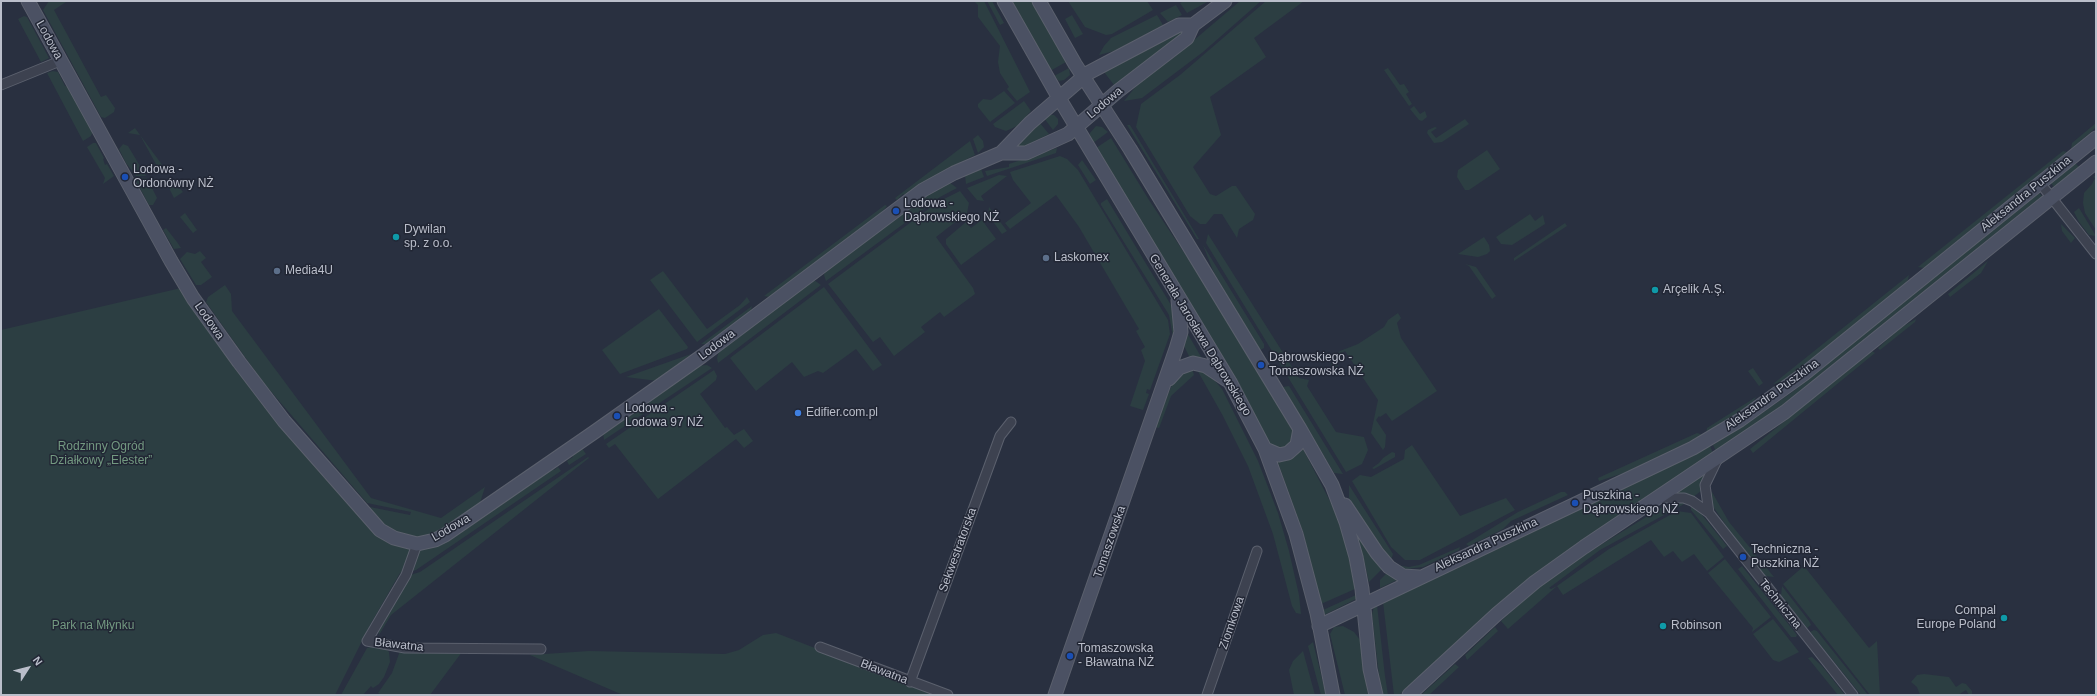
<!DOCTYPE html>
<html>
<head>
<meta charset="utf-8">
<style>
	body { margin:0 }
	#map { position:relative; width:2097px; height:696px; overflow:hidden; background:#293040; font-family:Arial,sans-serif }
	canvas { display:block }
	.frame { position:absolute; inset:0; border:2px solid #babeca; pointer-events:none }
	.north { position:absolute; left:8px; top:648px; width:40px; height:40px; -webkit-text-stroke:3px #222735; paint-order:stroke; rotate:54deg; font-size:11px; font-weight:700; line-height:16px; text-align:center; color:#babeca }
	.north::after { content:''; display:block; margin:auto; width:14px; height:18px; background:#babeca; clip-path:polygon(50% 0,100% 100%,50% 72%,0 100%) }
</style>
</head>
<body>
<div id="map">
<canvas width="2097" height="696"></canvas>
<div class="frame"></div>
<div class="north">N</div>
</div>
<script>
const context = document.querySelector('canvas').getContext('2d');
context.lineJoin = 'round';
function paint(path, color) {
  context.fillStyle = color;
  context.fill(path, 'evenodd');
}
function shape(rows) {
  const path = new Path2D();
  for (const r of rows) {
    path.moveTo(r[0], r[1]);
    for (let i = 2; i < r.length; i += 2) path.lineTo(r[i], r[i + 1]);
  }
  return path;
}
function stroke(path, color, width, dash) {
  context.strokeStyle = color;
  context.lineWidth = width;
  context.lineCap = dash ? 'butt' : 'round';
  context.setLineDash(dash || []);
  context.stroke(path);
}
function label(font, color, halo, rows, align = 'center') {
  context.font = font + ' Arial,sans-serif';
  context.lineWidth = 3;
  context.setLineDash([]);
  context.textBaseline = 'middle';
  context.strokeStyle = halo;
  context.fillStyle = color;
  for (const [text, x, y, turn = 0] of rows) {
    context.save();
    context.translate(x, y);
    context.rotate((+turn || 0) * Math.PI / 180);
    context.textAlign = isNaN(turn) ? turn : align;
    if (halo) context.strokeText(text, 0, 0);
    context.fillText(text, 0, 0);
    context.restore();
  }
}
paint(shape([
	[49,1,66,2,54,10,101,97,106,95,115,108,114,112,105,118,101,117,43,10],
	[974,1,984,1,1030,92,1017,101,1007,89,1009,87,1000,73,998,62,1000,46,978,17,978,5],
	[987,1,992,1,1004,23,1000,25],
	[1012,1,1032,1,1066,62,1050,71],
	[1068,1,1147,1,1153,10,1112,34,1106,35,1085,27],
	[1184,1,1209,1,1187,13,1180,3],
	[1240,1,1261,1,1203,52,1142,98,1124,101,1137,85,1173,58],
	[1266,1,1304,1,1254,38,1266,57,1210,97,1221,135,1193,167,1210,194,1216,196,1232,186,1236,186,1255,214,1253,220,1239,229,1237,238,1222,214,1214,214,1206,224,1200,224,1190,216,1136,127,1141,104,1180,75],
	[1176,5,1182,15,1168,22,1160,13],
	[1072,15,1083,34,1075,38,1065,19],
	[1157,15,1163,25,1114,51,1099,55,1104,46,1111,38],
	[24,16,27,17,49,58,41,62,18,19],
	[1183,30,1184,34,1114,85,1104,72],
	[1069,68,1070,75,1064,80,1059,81,1054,76],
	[1388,68,1400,85,1404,84,1409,92,1406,94,1412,104,1409,106,1384,70],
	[53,71,58,72,65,86,69,87,93,131,91,136,83,141,47,73],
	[1004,91,1015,103,990,122,978,107,978,104,983,99,991,100],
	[1024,101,1031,111,1017,126,1006,131,995,127,993,124],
	[1414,106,1420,114,1425,111,1427,117,1422,121,1419,120,1410,109],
	[1049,115,1054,115,1058,119,1058,124,1053,130,1044,118],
	[1465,119,1469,124,1442,142,1434,143,1427,133,1428,130,1435,127,1437,128,1431,132,1436,138],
	[1039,122,1049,134,1025,146,1015,147],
	[2096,123,2096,127,2091,132,2071,149,2072,143],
	[1127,125,1130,125,1199,239,1197,239],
	[1096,126,1102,127,1108,132,1093,143,1090,137,1090,133],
	[135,128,140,135,163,166,158,168,140,135,128,133],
	[978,135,983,141,984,147,978,153,973,139],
	[1111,138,1149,200,1193,266,1294,433,1290,445,1281,449,1270,445,1238,382,1096,148],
	[970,141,975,155,945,170,905,196,903,194,897,200,895,198],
	[93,143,96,143,104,158,103,159,105,165,107,164,114,176,103,184,105,178,87,147],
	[123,144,128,146,146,176,136,176,126,163,119,149],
	[1057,148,1056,153,987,176,985,171,1009,167,1009,164],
	[1487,150,1500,169,1469,190,1465,190,1457,177,1458,170],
	[2063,151,2067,152,1924,268,1918,267],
	[1060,156,1067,159,1078,170,1168,320,1170,334,1150,390,1147,389,1146,393,1149,394,1143,410,1130,406,1145,361,1141,350,1145,347,1136,331,1139,329,1079,227,1056,195,1010,229,1005,223,1031,203,1013,180,1010,172],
	[1082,160,1096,180,1090,184,1078,165],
	[2075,163,2079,167,2054,187,2051,183],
	[981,169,984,177,966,184,965,175],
	[999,175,1007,176,981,196,984,201,977,200,967,188],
	[2096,175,2095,211,2096,230,2085,213,2083,203,2084,193,2092,184,2095,178,2093,177],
	[134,177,147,178,157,198,153,205,149,205],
	[174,181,183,192,174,198,169,188],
	[949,182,957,188,940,197,826,281,824,275,825,271,934,190],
	[960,191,969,203,967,213,936,237,973,288,975,294,944,317,940,312,921,327,925,332,894,356,880,337,873,342,828,284,938,202],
	[2039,193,2042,196,1781,406,1716,451,1713,445,1745,425,1791,393],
	[1107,199,1171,305,1176,325,1173,337,1169,315,1101,205,1101,203],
	[885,205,887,206,882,212,883,214,770,297,764,296],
	[989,207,1007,231,1002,234,988,215],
	[2079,208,2096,236,2089,235,2079,222,2074,212],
	[185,213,197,230,193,233,180,217],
	[1530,214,1535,221,1543,215,1545,224,1512,245,1501,244,1496,237],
	[982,220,996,239,961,265,946,244,946,239,966,222,971,228],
	[1565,223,1567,226,1514,261,1514,258],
	[2061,224,2075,238,2071,243,2062,231],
	[166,228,177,242,181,248,174,249,163,230],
	[1208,234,1299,378,1309,380,1307,386,1336,432,1364,437,1368,450,1362,464,1346,472,1206,243],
	[1484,237,1489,245,1490,251,1487,254,1478,257,1458,254],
	[1203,245,1264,344,1264,348,1260,350,1214,273],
	[200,251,206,258,201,262,212,277,201,285,196,285,180,259,187,252,195,254],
	[1988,261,1981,273,1950,297,1948,294],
	[1465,264,1476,267,1496,296,1492,299,1469,266],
	[663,271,707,329,740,305,747,297,750,302,697,342,650,280],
	[1909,275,1907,283,1783,382,1773,384],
	[814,280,821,285,718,363,717,358,719,351],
	[225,285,231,294,232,311,371,498,441,518,485,487,479,506,443,531,427,537,404,536,389,528,379,520,365,506,410,515,411,512,367,503,262,381,206,302,208,297],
	[824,287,882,365,873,371,856,349,823,373,818,371,804,377,792,362,756,391,730,358],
	[181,288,380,537,390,544,412,548,403,574,400,573,370,625,335,695,1,695,1,330],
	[752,306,750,314,707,344,701,344],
	[659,309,688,347,687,349,620,374,602,350],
	[1398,313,1401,318,1397,323,1401,338,1437,391,1392,421,1386,413,1380,417,1379,416,1376,420,1386,435,1385,447,1383,450,1371,433,1378,400,1345,351,1339,355,1336,375,1333,376,1331,364,1332,359,1340,351,1358,344,1384,327,1388,320],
	[1916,319,1915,322,1880,350,1878,348,1900,328],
	[1185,329,1204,362,1191,360,1183,344],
	[1872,351,1875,353,1753,453,1750,449],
	[691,354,658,381,626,377],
	[707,365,712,368,604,440,603,432,697,366],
	[1192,368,1194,375,1171,396,1159,428,1155,427,1173,382,1179,375],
	[1196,368,1209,374,1222,389,1258,461,1278,513,1289,551,1299,595,1301,614,1296,613,1292,606,1273,534,1248,466,1223,416],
	[1753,368,1763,383,1759,386,1748,371],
	[714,370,717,376,716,380,700,394,725,428,727,427,734,435,744,429,753,441,744,448,736,439,658,499,615,444,609,448,606,444],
	[1289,386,1343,474,1334,473,1283,387],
	[1756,397,1752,404,1706,433,1707,428],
	[1697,433,1703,435,1624,473,1599,481,1598,478],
	[1412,445,1460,516,1506,498,1515,510,1420,560,1405,560,1391,547,1352,481,1360,475,1371,477,1404,459,1405,450],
	[1710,446,1713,453,1575,545,1518,588,1399,695,1394,695,1383,602],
	[581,447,586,454,569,465,567,461,573,457,572,454],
	[1302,447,1334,509,1346,543,1355,589,1321,604,1303,532,1277,460,1286,461,1292,458],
	[1392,452,1395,453,1395,457,1374,469,1372,468,1379,463,1383,458],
	[588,457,589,458,391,615,379,635,378,629,407,576,420,572],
	[558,467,561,471,416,570,409,572,418,552,423,548,440,545,552,468,554,470],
	[1705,474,1701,491,1693,497,1674,494],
	[1349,485,1393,554,1391,561,1380,548,1349,498],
	[1561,492,1565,492,1568,495,1511,521,1503,529,1469,546,1466,544,1518,512],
	[1708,492,1712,492,1729,522,1774,577,1765,576,1732,534,1714,508],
	[1675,502,1686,503,1600,550,1549,588,1551,589,1557,586,1609,549,1677,511,1691,513,1724,557,1707,571,1694,554,1682,562,1673,551,1664,557,1651,540,1563,595,1557,586,1508,629,1501,621,1538,588,1581,557,1664,506],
	[1691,505,1698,510,1727,546,1723,549,1691,510],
	[1358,534,1383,568,1369,582,1358,536],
	[1460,547,1459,550,1423,567,1406,569,1396,565,1409,567,1419,565],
	[1725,559,1771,617,1752,632,1753,628,1708,573],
	[1742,566,1797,635,1796,637,1791,637,1738,569],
	[1804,566,1869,648,1877,641,1880,695,1870,695,1783,584],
	[1388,572,1399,579,1380,588,1380,580],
	[1782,586,1809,621,1811,625,1807,628,1781,596],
	[1356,595,1356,599,1324,615,1323,610],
	[1377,605,1385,676,1388,695,1382,695,1378,667,1372,614,1374,607],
	[1773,619,1799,652,1779,662,1773,660,1753,634],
	[1343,626,1354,632,1360,640,1368,695,1345,695,1330,634,1334,627],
	[1495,627,1498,631,1467,660,1465,655],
	[1814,630,1817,631,1868,695,1861,695,1810,632],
	[776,633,937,695,623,695,530,655,589,651,725,654,739,650,763,635],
	[1313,642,1326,695,1321,695,1308,646],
	[370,647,386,649,389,652,390,662,384,677,379,684,373,688,371,686,363,695,341,695,367,648],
	[400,651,462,652,430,695,381,695,378,693,392,673],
	[1303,651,1315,695,1294,695,1289,670,1293,661],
	[1812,657,1822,666,1845,695,1838,695,1808,658],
	[1455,664,1459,667,1429,695,1421,695],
	[1924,674,1949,677,1956,687,1962,683,1966,684,1972,691,1972,694,1969,695,1966,690,1958,695,1920,695,1917,687,1911,682,1917,675]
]), '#2c3e42');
const street = shape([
	[1,85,60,61],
	[2040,183,2096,254],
	[1658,498,1684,498,1692,501,1709,513,1853,695],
	[1709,513,1705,485,1718,458],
	[417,544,406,575,367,641,405,648,541,649],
	[820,647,948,695],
	[910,682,1000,436,1011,422],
	[1207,695,1257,551]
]);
const secondary = shape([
	[28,1,171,261,193,298,239,362,284,421,380,530,394,538,417,544,435,540,445,535,593,433,702,356,923,190,954,173,1001,153,1030,123,1088,73,1179,25,1193,25],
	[1004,1,1059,98,1230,382,1265,449,1296,534,1317,613,1333,695],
	[1039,1,1075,64,1130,149,1300,429,1332,485,1346,522,1356,557,1362,589,1370,669,1376,695],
	[1001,153,1026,153,1068,134,1118,91,1187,38,1193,25,1225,1],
	[1169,379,1179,368,1193,363,1206,366,1227,380],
	[1265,449,1279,455,1288,453,1297,445,1300,429],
	[1345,505,1377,553,1389,567,1403,576,1419,577],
	[1319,626,1693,448,1740,420,1804,374,2096,138],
	[1055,695,1176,349,1181,332,1178,300],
	[1409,695,1497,614,1535,582,1584,547,1785,412,2096,162]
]);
stroke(street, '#5b606d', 11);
stroke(secondary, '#5b606d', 15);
stroke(street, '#3d4250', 9);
stroke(secondary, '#4b5163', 13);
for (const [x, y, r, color] of [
	[125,177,4,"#1a4fb4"],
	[896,211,4,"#1a4fb4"],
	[396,237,4,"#0f9aa8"],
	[1046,258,4,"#5c6f8a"],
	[277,271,4,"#5c6f8a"],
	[1655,290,4,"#0f9aa8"],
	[1261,365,4,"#1a4fb4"],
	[798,413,4,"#3f7fe0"],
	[617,416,4,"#1a4fb4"],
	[1575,503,4,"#1a4fb4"],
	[1743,557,4,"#1a4fb4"],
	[2004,618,4,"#0f9aa8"],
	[1663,626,4,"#0f9aa8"],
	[1070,656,4,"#1a4fb4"]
]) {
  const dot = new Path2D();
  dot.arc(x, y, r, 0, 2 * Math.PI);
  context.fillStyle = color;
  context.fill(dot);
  stroke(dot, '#222735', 1.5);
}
label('12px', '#babeca', '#222735', [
	["Lodowa",49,40,61],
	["Lodowa",1105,103,-40],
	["Aleksandra Puszkina",2026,194,-39],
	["Lodowa",209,321,55],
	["Generała Jarosława Dąbrowskiego",1200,335,59],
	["Lodowa",717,345,-37],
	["Aleksandra Puszkina",1772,395,-36],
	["Lodowa",451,528,-30],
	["Tomaszowska",1110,542,-71],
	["Aleksandra Puszkina",1486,545,-25],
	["Sekwestratorska",958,550,-70],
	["Techniczna",1780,604,51],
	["Ziomkowa",1232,623,-71],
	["Bławatna",399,645,6],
	["Bławatna",884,672,21]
]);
label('12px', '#babeca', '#222735', [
	["Lodowa -",133,170],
	["Ordonówny NŻ",133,184],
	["Lodowa -",904,204],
	["Dąbrowskiego NŻ",904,218],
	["Dywilan",404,230],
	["sp. z o.o.",404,244],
	["Laskomex",1054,258],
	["Media4U",285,271],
	["Arçelik A.Ş.",1663,290],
	["Dąbrowskiego -",1269,358],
	["Tomaszowska NŻ",1269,372],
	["Lodowa -",625,409],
	["Lodowa 97 NŻ",625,423],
	["Edifier.com.pl",806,413],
	["Puszkina -",1583,496],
	["Dąbrowskiego NŻ",1583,510],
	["Techniczna -",1751,550],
	["Puszkina NŻ",1751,564],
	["Compal",1996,611,"right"],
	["Europe Poland",1996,625,"right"],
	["Robinson",1671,626],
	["Tomaszowska",1078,649],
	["- Bławatna NŻ",1078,663]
], 'left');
label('12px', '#739981', '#222735', [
	["Rodzinny Ogród",101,447],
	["Działkowy „Elester”",101,461],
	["Park na Młynku",93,626]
]);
</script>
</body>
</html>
